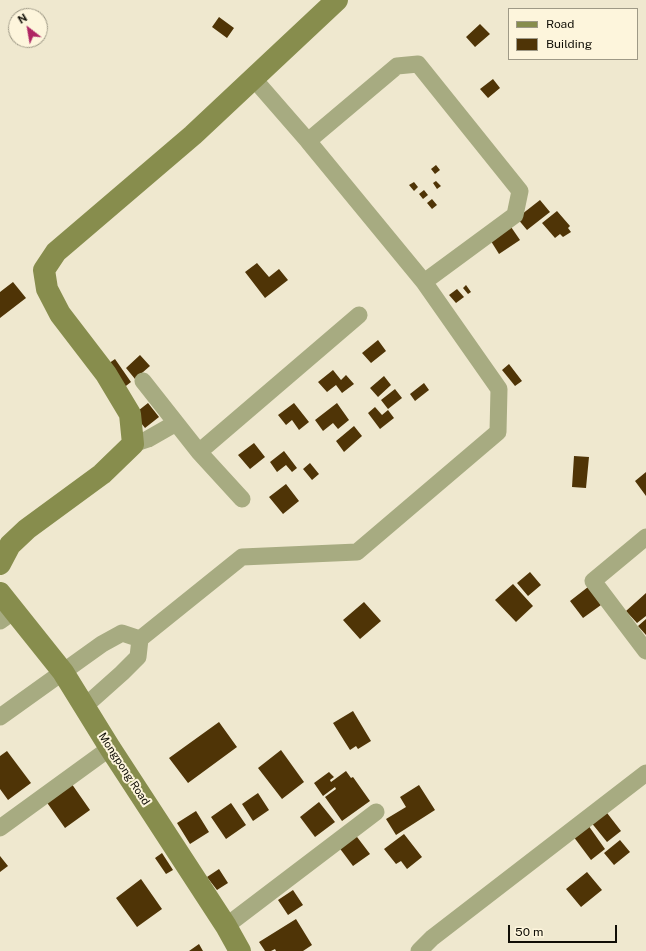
<!DOCTYPE html>
<html>
<head>
<meta charset="utf-8">
<style>
	body { margin:0 }
	#map { position:relative; width:646px; height:951px; overflow:hidden; background:#efe8cf; font-family:"Public Sans",sans-serif }
	canvas { display:block }
	.legend { position:absolute; left:508px; top:8px; width:130px; height:52px; box-sizing:border-box; background:#fdf5dc; border:1px solid #9e9986; margin:0; padding:5px 7px; list-style:none; font-size:12px; color:#100e06 }
	.legend li { display:flex; align-items:center; gap:8px; height:20px }
	.legend b { width:20px; border:1px solid #9e9986 }
	.north { position:absolute; left:8px; top:8px; width:40px; height:40px; box-sizing:border-box; background:#fdf5dc; border:1px solid #9e9986; border-radius:50%; rotate:329deg; font-size:11px; font-weight:700; line-height:16px; text-align:center; color:#100e06 }
	.north::after { content:''; display:block; margin:auto; width:14px; height:18px; background:#af2463; clip-path:polygon(50% 0,100% 100%,50% 72%,0 100%) }
	.scale { position:absolute; left:508px; top:925px; width:109px; height:18px; box-sizing:border-box; border:2px solid #100e06; border-top:0; padding-left:5px; font-size:12px; line-height:14px; white-space:nowrap; color:#100e06; -webkit-text-stroke:3px #fdf5dc; paint-order:stroke }
</style>
</head>
<body>
<div id="map">
<canvas width="646" height="951"></canvas>
<ul class="legend">
<li><b style="height:5px;background:#878d4d"></b>Road</li>
<li><b style="height:11px;background:#4f3406"></b>Building</li>
</ul>
<div class="north">N</div>
<div class="scale">50 m</div>
</div>
<script>
const context = document.querySelector('canvas').getContext('2d');
context.lineJoin = 'round';
function paint(path, color) {
  context.fillStyle = color;
  context.fill(path, 'evenodd');
}
function shape(rows) {
  const path = new Path2D();
  for (const r of rows) {
    path.moveTo(r[0], r[1]);
    for (let i = 2; i < r.length; i += 2) path.lineTo(r[i], r[i + 1]);
  }
  return path;
}
function stroke(path, color, width, dash) {
  context.strokeStyle = color;
  context.lineWidth = width;
  context.lineCap = dash ? 'butt' : 'round';
  context.setLineDash(dash || []);
  context.stroke(path);
}
function label(font, color, halo, rows, align = 'center') {
  context.font = font + ' "Public Sans",sans-serif';
  context.lineWidth = 4;
  context.setLineDash([]);
  context.textBaseline = 'middle';
  context.strokeStyle = halo;
  context.fillStyle = color;
  for (const [text, x, y, turn = 0] of rows) {
    context.save();
    context.translate(x, y);
    context.rotate((+turn || 0) * Math.PI / 180);
    context.textAlign = isNaN(turn) ? turn : align;
    if (halo) context.strokeText(text, 0, 0);
    context.fillText(text, 0, 0);
    context.restore();
  }
}
paint(shape([
	[219,17,234,28,227,38,212,27],
	[480,24,490,34,475,47,466,37],
	[493,79,500,88,488,98,480,89],
	[436,165,440,170,435,174,431,169],
	[436,181,441,186,437,189,433,183],
	[414,182,418,187,414,191,409,185],
	[424,190,428,195,423,199,419,194],
	[432,199,437,205,432,209,427,203],
	[540,200,550,212,527,230,517,218],
	[557,211,570,226,568,228,571,232,563,237,560,234,555,238,542,223],
	[509,224,520,240,499,254,489,238],
	[257,263,269,277,279,269,288,280,265,298,245,272],
	[13,282,26,298,0,318,0,292],
	[466,285,471,292,468,294,463,288],
	[457,289,464,297,456,303,449,295],
	[378,340,386,351,371,363,362,353],
	[140,355,150,366,135,379,126,368],
	[115,359,131,382,122,389,105,366],
	[509,364,522,381,515,386,502,370],
	[333,370,341,380,346,375,354,384,342,393,336,385,327,392,318,382],
	[384,376,391,385,378,397,370,388],
	[424,383,429,390,415,401,410,394],
	[395,389,402,398,388,409,381,400],
	[148,403,159,417,145,428,134,414],
	[294,403,309,422,299,430,292,420,286,425,278,415],
	[337,403,349,420,338,429,333,423,323,431,315,420],
	[375,407,382,415,388,410,394,418,380,429,368,413],
	[354,426,362,436,344,452,336,441],
	[254,443,265,457,250,469,238,455],
	[284,451,297,468,292,472,286,465,277,472,270,462],
	[574,456,589,457,586,488,572,487],
	[310,463,319,474,312,480,303,469],
	[646,472,646,496,635,481],
	[286,484,299,501,283,514,269,497],
	[530,572,541,585,528,596,517,583],
	[513,584,533,606,516,622,495,600],
	[588,587,601,605,583,618,570,601],
	[646,593,646,616,637,623,626,611],
	[364,602,381,621,360,639,343,620],
	[646,619,646,635,638,626],
	[353,711,371,741,358,749,356,746,350,750,333,723],
	[219,722,237,747,188,783,169,758],
	[281,750,304,782,282,799,258,768],
	[7,751,31,783,8,800,0,789,0,756],
	[346,771,351,778,353,777,370,801,342,821,325,797,336,789,335,787,323,796,314,783,329,772,334,777,330,780,331,782],
	[69,780,90,810,65,828,43,797],
	[419,785,435,810,396,835,386,819,406,807,400,797],
	[258,793,269,810,253,821,242,804],
	[319,802,335,822,315,837,300,817],
	[231,803,246,825,226,839,211,817],
	[604,809,621,831,607,842,590,821],
	[196,811,209,832,190,844,177,823],
	[588,825,605,849,591,860,573,836],
	[354,833,370,854,353,866,338,846],
	[404,834,422,857,407,869,401,861,396,864,384,849],
	[620,840,630,852,614,865,604,853],
	[162,853,173,870,166,874,155,858],
	[0,856,8,866,0,872],
	[219,869,228,883,217,890,207,877],
	[587,872,602,890,581,907,566,889],
	[141,879,162,909,137,927,116,898],
	[293,890,303,905,288,915,278,900],
	[296,919,312,945,303,951,276,951,275,949,271,951,265,951,259,942],
	[199,944,203,951,189,951]
]), '#4f3406');
stroke(shape([
	[308,141,397,66,418,64,520,191,515,215,424,282],
	[143,381,199,452,242,499],
	[133,444,148,439,176,423],
	[199,452,359,315],
	[646,537,593,581,646,651],
	[0,621,14,611],
	[140,639,242,557,357,552,498,432,499,389,424,282,308,141,254,79],
	[0,717,102,644,122,633,140,639,138,657,122,673,85,706],
	[0,828,110,748],
	[226,926,376,812],
	[419,951,432,938,646,773]
]), '#a7ab81', 17);
stroke(shape([
	[0,564,10,545,27,529,102,474,133,444,130,414,106,374,60,314,47,289,44,270,56,252,193,135,337,0],
	[0,593,63,672,110,748,226,926,240,951]
]), '#878d4d', 22);
label('11px', '#100e06', '#fdf5dc', [
	["Mongpong Road",124,769,57]
]);
</script>
</body>
</html>
